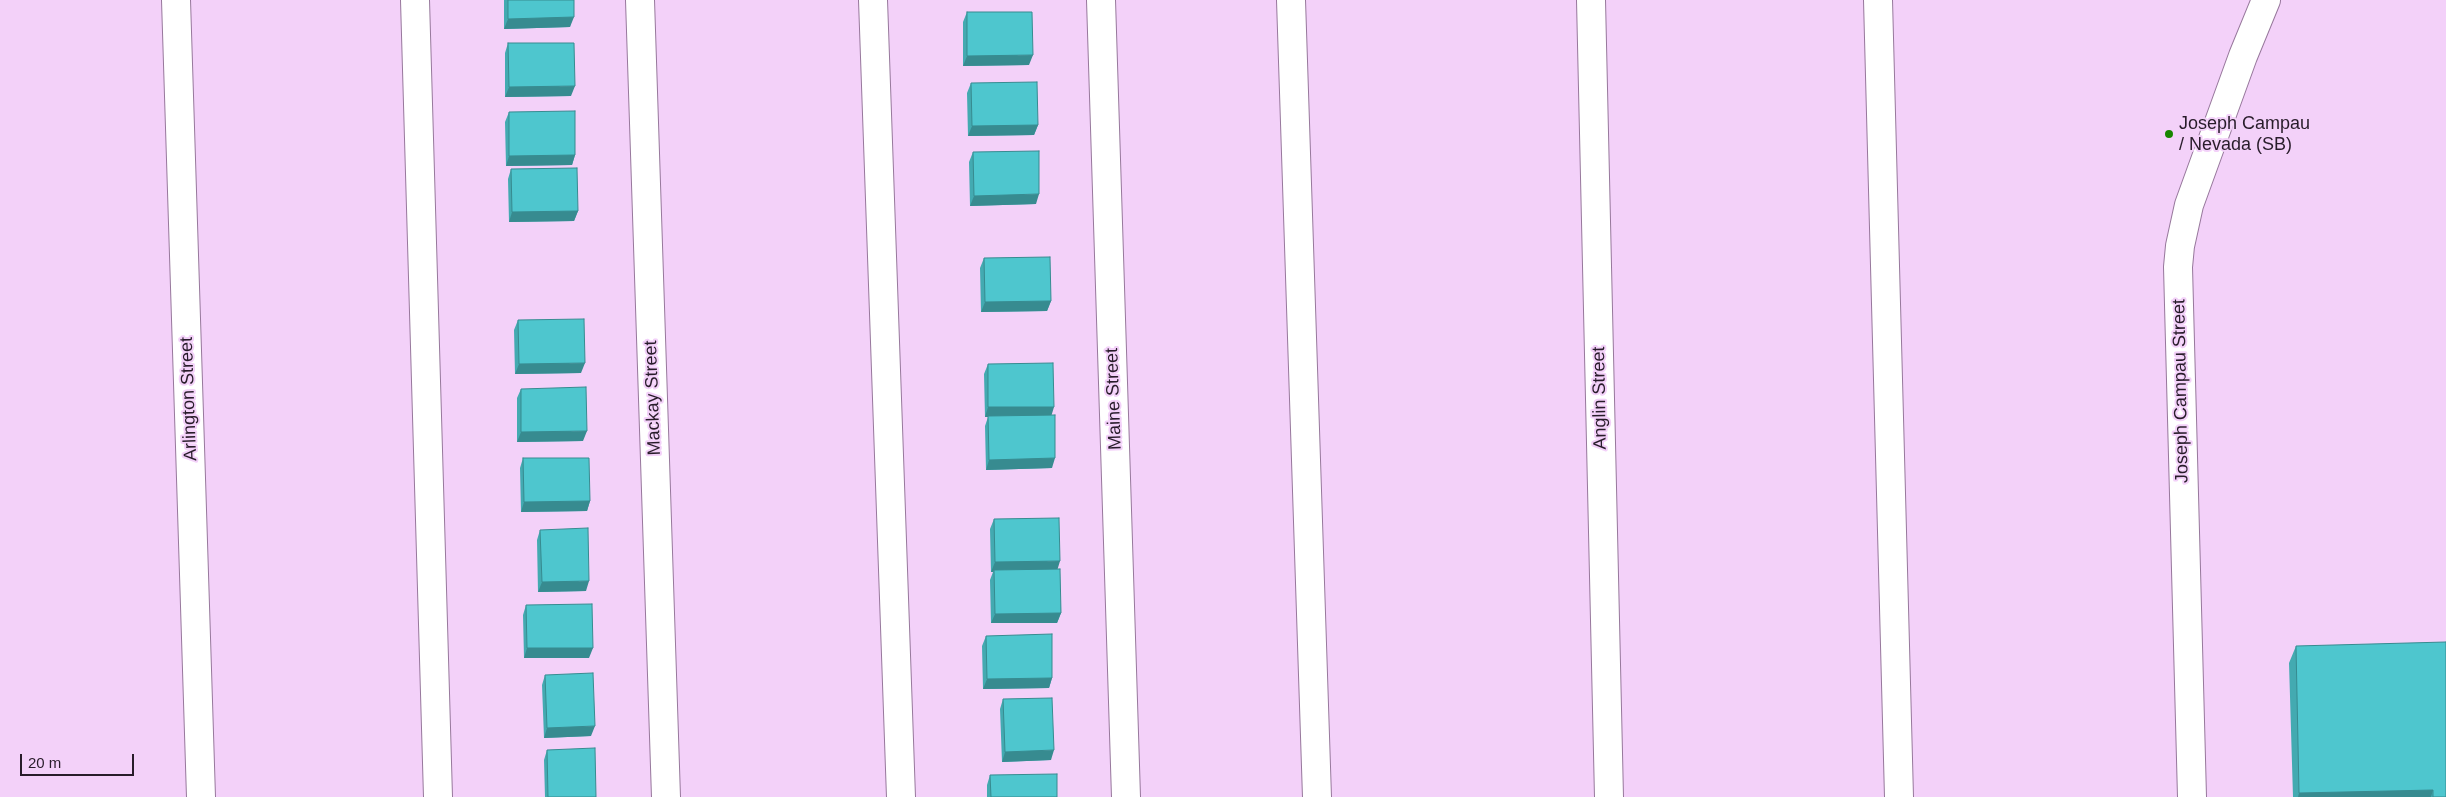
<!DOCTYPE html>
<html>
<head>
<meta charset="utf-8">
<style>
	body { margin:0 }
	#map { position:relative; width:2446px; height:797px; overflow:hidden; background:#f3d1f9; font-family:Arial,sans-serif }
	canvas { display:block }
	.scale { position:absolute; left:20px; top:754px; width:114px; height:22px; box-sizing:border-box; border:2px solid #281c2a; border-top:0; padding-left:6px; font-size:15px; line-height:18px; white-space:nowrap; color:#281c2a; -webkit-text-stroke:4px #f3d1f9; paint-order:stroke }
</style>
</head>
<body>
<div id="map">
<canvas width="2446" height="797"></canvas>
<div class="scale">20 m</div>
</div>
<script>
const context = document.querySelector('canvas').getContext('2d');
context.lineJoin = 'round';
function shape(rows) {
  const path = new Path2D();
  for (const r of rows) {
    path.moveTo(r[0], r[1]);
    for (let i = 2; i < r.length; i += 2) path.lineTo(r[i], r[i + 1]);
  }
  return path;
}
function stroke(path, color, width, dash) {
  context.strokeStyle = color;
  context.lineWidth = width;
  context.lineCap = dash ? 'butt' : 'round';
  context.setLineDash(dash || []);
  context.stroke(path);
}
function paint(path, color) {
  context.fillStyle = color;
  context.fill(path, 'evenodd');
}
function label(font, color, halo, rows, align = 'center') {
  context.font = font + ' Arial,sans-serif';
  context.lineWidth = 4;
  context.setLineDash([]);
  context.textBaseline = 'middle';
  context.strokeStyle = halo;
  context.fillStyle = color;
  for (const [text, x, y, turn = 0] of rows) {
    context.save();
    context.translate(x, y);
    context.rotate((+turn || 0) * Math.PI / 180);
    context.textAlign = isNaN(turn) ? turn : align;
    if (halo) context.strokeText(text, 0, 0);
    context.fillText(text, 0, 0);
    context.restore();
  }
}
const minor = shape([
	[176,0,201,797],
	[415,0,438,797],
	[640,0,666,797],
	[873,0,901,797],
	[1101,0,1126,797],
	[1291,0,1317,797],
	[1591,0,1609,797],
	[1878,0,1899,797],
	[2192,797,2178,267,2180,246,2189,205,2243,56,2266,0]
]);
stroke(minor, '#97789c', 30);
stroke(minor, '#fff', 28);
paint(shape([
	[504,0,574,0,570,27,504,29],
	[967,12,1029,65,963,66,963,22],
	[508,43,571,96,505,97,505,53],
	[971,83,1038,125,1034,135,968,136,967,93],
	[509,112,575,155,572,165,506,166,505,122],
	[973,152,1036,204,970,206,969,162],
	[511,169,578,211,574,221,509,222,508,179],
	[984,258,1051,301,1047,311,981,312,980,268],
	[518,320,581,373,515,374,514,330],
	[988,364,1051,415,1052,468,986,470,985,426,988,417,985,417,984,374],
	[521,389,583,441,517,442,517,398],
	[523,458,590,501,587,511,521,512,520,468],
	[994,519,1057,569,1061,613,1057,623,991,623,990,580,993,572,991,572,990,529],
	[540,530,586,591,538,592,537,540],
	[526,605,589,658,524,658,523,615],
	[986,636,1052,678,1049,688,983,689,982,646],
	[2296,646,2446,797,2293,797,2289,663],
	[545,675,591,736,544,738,542,685],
	[1003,699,1051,760,1002,762,1000,709],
	[547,750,596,797,545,797,544,760],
	[990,775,1057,797,987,797,987,785]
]), '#43aab1');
paint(shape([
	[574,17,570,27,504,29,508,19],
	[1033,55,1029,65,963,66,967,56],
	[575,86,571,96,505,97,509,87],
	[1038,125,1034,135,968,136,972,126],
	[575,155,572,165,506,166,509,156],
	[1039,194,1036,204,970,206,974,196],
	[578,211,574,221,509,222,512,212],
	[1051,301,1047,311,981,312,985,302],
	[585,363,581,373,515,374,519,364],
	[988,407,1054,407,1051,417,985,417],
	[587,431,583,441,517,442,521,432],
	[1055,458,1052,468,986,470,989,460],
	[590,501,587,511,521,512,524,502],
	[1060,561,1057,571,994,570,993,572,991,572,995,562],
	[589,581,586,591,538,592,542,582],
	[1061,613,1057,623,991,623,995,614],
	[527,648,593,648,589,658,524,658],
	[1052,678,1049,688,983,689,987,679],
	[595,726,591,736,544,738,547,728],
	[1054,750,1051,760,1002,762,1005,752],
	[2433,790,2431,797,2298,797,2299,793]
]), '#378b90');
const building = shape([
	[508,0,574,0,574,17,508,19,508,0],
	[967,12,1032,12,1033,55,967,56,967,12],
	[508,43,574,43,575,86,509,87,508,43],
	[1037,82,1038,125,972,126,971,83,1037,82],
	[575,111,575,155,509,156,509,112,575,111],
	[1039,151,1039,194,974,196,973,152,1039,151],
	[577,168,578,211,512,212,511,169,577,168],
	[1050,257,1051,301,985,302,984,258,1050,257],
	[584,319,585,363,519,364,518,320,584,319],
	[1053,363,1054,407,988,407,988,364,1053,363],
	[586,387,587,431,521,432,521,389,586,387],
	[1055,415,1055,458,989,460,988,416,1055,415],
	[523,458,589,458,590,501,524,502,523,458],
	[1059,518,1060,561,995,562,994,519,1059,518],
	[588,528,589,581,542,582,540,530,588,528],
	[1060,569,1061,613,995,614,994,570,1060,569],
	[592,604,593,648,527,648,526,605,592,604],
	[1052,634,1052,678,987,679,986,636,1052,634],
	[2446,642,2446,797,2433,797,2433,790,2299,793,2296,646,2446,642],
	[593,673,595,726,547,728,545,675,593,673],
	[1052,698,1054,750,1005,752,1003,699,1052,698],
	[595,748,596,797,548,797,547,750,595,748],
	[1057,774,1057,797,991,797,990,775,1057,774]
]);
paint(building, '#4ec6ce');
stroke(building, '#378b90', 1);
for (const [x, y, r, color] of [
	[2169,134,5,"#178600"]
]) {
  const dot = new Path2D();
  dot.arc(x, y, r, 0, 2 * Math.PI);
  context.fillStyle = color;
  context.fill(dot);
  stroke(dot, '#f3d1f9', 2);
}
label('18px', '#281c2a', '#f3d1f9', [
	["Joseph Campau",2179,124],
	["/ Nevada (SB)",2179,145]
], 'left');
label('18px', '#281c2a', '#f3d1f9', [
	["Joseph Campau Street",2181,391,-91],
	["Mackay Street",653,398,-92],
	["Anglin Street",1600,398,-91],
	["Arlington Street",189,399,-92],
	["Maine Street",1114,399,-92]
]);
</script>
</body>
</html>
